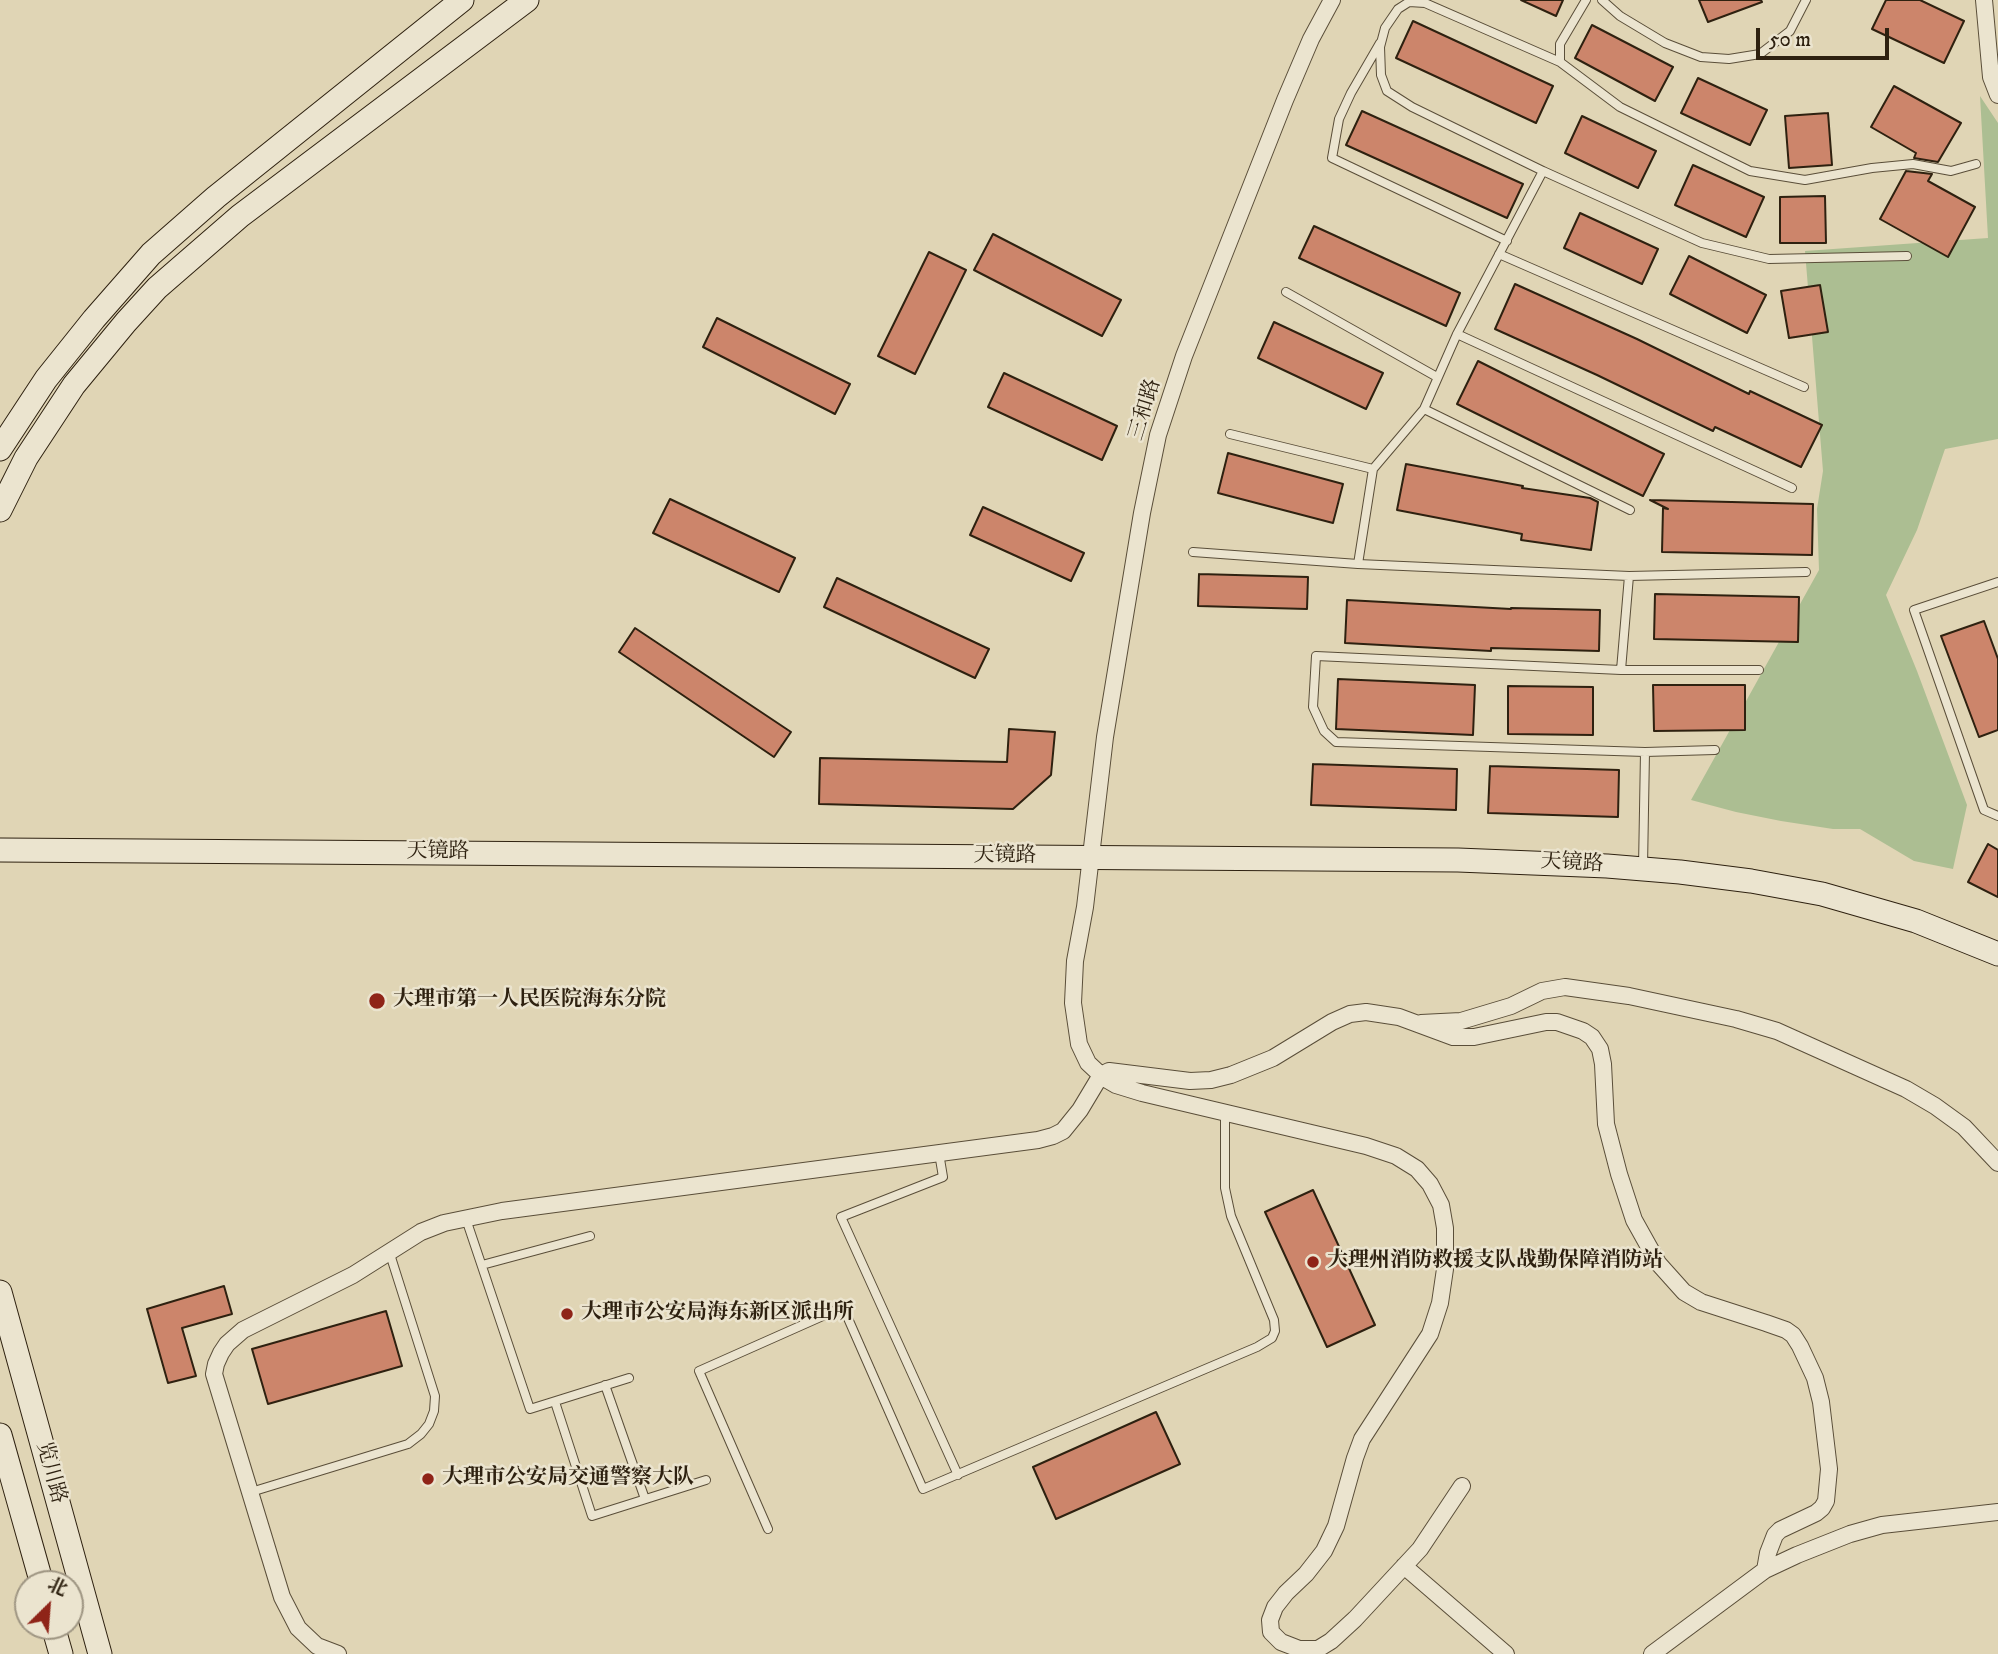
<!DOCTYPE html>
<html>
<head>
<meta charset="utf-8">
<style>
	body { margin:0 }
	#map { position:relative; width:1998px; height:1654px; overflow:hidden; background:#e0d5b5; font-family:"IM FELL DW Pica","Noto Serif SC",serif }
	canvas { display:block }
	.north { position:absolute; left:14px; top:1570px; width:70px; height:70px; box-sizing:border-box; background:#ebe4cf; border:2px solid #9f9683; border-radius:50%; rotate:25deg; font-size:19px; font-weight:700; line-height:28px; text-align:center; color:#2e2110 }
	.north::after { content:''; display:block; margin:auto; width:24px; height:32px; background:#8f2418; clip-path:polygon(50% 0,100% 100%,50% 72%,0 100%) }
	.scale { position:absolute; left:1756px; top:28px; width:133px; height:32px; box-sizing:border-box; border:4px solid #2e2110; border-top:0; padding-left:9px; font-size:21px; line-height:24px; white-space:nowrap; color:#2e2110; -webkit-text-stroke:5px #ebe4cf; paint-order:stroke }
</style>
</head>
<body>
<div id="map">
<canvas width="1998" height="1654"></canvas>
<div class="north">北</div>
<div class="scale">50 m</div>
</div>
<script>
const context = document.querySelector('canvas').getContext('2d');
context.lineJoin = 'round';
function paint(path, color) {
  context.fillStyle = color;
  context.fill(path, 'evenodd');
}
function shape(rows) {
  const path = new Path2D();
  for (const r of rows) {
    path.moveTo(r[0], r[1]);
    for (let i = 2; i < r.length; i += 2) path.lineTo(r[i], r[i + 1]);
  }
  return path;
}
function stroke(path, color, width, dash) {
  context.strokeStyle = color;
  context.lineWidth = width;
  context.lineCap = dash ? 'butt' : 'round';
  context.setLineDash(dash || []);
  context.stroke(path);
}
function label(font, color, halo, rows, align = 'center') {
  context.font = font + ' "IM FELL DW Pica","Noto Serif SC",serif';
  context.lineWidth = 5;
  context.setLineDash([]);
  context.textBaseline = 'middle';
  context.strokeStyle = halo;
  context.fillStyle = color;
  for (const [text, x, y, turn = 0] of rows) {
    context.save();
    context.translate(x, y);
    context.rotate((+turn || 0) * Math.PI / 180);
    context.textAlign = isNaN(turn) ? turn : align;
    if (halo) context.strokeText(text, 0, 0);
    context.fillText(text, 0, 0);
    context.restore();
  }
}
paint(shape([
	[1980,96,1998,123,1998,439,1945,449,1917,530,1886,595,1917,671,1967,805,1953,869,1914,861,1860,829,1833,829,1781,821,1736,812,1691,800,1819,570,1817,509,1823,471,1805,251,1988,238]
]), '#acbe92');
const building = shape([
	[1521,0,1563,0,1556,16,1521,0],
	[1699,0,1761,0,1762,2,1708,22,1699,0],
	[1886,0,1920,0,1964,21,1944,63,1872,29,1886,0],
	[1413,21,1553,86,1536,123,1396,58,1413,21],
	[1592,25,1673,67,1655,101,1575,58,1592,25],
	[1698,78,1767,110,1750,145,1681,113,1698,78],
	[1894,86,1961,123,1938,162,1914,158,1916,153,1871,127,1894,86],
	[1362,111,1523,184,1507,218,1346,145,1362,111],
	[1828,113,1832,165,1789,168,1785,116,1828,113],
	[1582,116,1656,151,1638,188,1565,153,1582,116],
	[1693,165,1764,197,1746,237,1675,205,1693,165],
	[1906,171,1932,174,1928,181,1975,207,1948,257,1880,219,1906,171],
	[1825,196,1826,243,1780,243,1780,197,1825,196],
	[1580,213,1658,249,1642,284,1564,248,1580,213],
	[1314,226,1460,293,1446,326,1299,258,1314,226],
	[993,234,1121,300,1102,336,974,270,993,234],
	[929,252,966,270,915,374,878,356,929,252],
	[1689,256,1766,295,1747,333,1670,294,1689,256],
	[1515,284,1637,339,1749,394,1750,391,1822,425,1801,467,1715,427,1713,431,1597,375,1495,329,1515,284],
	[1820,285,1828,332,1789,338,1781,291,1820,285],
	[717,318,850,384,835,414,703,347,717,318],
	[1274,322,1383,373,1366,409,1258,358,1274,322],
	[1478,361,1664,454,1643,496,1457,404,1478,361],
	[1004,373,1117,426,1102,460,988,407,1004,373],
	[1228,453,1343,484,1333,523,1218,493,1228,453],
	[1406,464,1523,486,1522,488,1590,498,1598,502,1591,550,1521,540,1522,534,1397,510,1406,464],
	[670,499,795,558,779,592,653,533,670,499],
	[1650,500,1813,504,1812,555,1662,552,1663,508,1668,509,1650,500],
	[983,507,1084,553,1071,581,970,535,983,507],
	[1199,574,1308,577,1307,609,1198,606,1199,574],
	[837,578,989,649,975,678,824,607,837,578],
	[1655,594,1799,597,1798,642,1654,639,1655,594],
	[1347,600,1511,609,1511,608,1600,610,1599,651,1491,648,1491,651,1345,643,1347,600],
	[1984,621,1998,659,1998,730,1979,737,1941,636,1984,621],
	[635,628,791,732,774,757,619,652,635,628],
	[1338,679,1475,685,1473,735,1336,729,1338,679],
	[1653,685,1745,685,1745,730,1654,731,1653,685],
	[1508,686,1593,687,1593,735,1508,734,1508,686],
	[1009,729,1055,732,1051,775,1013,809,819,804,820,758,1007,762,1009,729],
	[1313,764,1457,769,1456,810,1311,805,1313,764],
	[1490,766,1619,770,1618,817,1488,813,1490,766],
	[1988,844,1998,850,1998,897,1968,882,1988,844],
	[1313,1190,1375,1325,1327,1347,1265,1212,1313,1190],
	[224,1286,232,1314,182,1328,196,1376,168,1383,147,1309,224,1286],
	[386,1311,402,1366,268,1404,252,1349,386,1311],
	[1156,1412,1180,1464,1056,1519,1033,1467,1156,1412]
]);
paint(building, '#cc856b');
stroke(building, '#2e2110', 2);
const lane = shape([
	[1586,0,1560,44,1560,62,1620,107,1750,171,1805,180,1872,168,1913,164,1951,171,1976,164],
	[1602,0,1620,16,1665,43,1701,57,1729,59,1760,54,1790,31,1806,0],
	[1380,43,1351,93,1339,119,1332,158,1507,241],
	[1560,62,1425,3,1409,2,1398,9,1385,28,1380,47,1381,75,1387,91,1412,107,1543,171,1702,243,1769,259,1907,256],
	[1543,171,1457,334,1424,409,1373,469,1358,564,1629,576,1621,670,1316,656,1313,707,1324,731,1336,742,1645,752,1643,867],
	[1499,254,1804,387],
	[1286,292,1437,377],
	[1457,334,1792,488],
	[1424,409,1630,510],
	[1230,434,1373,469],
	[1193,552,1358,564],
	[1629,576,1806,572],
	[1998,582,1914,610,1984,810,1998,816],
	[1621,670,1759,670],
	[1645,752,1715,750],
	[939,1153,943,1177,841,1217,958,1475],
	[466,1219,530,1409,629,1378],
	[482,1265,590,1236],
	[605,1385,645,1499],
	[555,1402,592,1516,706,1480],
	[251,1492,408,1444,421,1434,429,1424,434,1411,435,1396,389,1251],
	[768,1529,699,1371,843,1307,923,1489,1257,1347,1272,1338,1275,1331,1274,1320,1231,1216,1225,1188,1225,1113]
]);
const street = shape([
	[1332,0,1311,39,1285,100,1184,356,1158,435,1142,513,1105,737,1085,907,1075,961,1073,1003,1079,1044,1088,1063,1104,1078,1116,1085,1142,1093,1366,1146,1396,1156,1417,1169,1430,1184,1441,1205,1445,1228,1445,1269,1440,1303,1430,1334,1362,1439,1355,1458,1336,1526,1324,1551,1306,1574,1286,1593,1275,1607,1270,1620,1271,1632,1281,1642,1299,1649,1318,1649,1331,1641,1355,1619,1420,1549,1462,1486],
	[1984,0,1991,77,1998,95],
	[1421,1023,1461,1021,1511,1006,1542,991,1565,987,1629,996,1736,1019,1777,1031,1906,1089,1935,1106,1964,1127,1998,1163],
	[1404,1566,1506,1654],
	[338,1654,317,1646,298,1628,282,1597,214,1374,216,1364,221,1353,227,1344,243,1330,353,1275,421,1232,444,1223,502,1211,1038,1140,1053,1136,1063,1131,1080,1110,1101,1075,1109,1071,1190,1081,1211,1080,1231,1075,1273,1058,1332,1022,1350,1014,1366,1012,1399,1017,1453,1037,1474,1037,1546,1022,1557,1022,1583,1031,1592,1037,1600,1049,1603,1064,1606,1124,1619,1174,1634,1220,1658,1263,1684,1292,1701,1302,1766,1323,1786,1330,1793,1335,1800,1346,1815,1378,1821,1402,1829,1469,1826,1501,1822,1508,1816,1513,1780,1530,1775,1535,1768,1553,1765,1570],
	[1652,1654,1765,1570,1797,1555,1850,1534,1882,1525,1998,1512]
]);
const secondary = shape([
	[0,449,46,379,94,319,151,254,216,197,462,0],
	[0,510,26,458,74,385,126,322,157,288,240,216,527,0],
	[0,850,1458,860,1607,866,1680,872,1751,881,1822,894,1916,921,1998,954],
	[0,1292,100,1654],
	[0,1435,42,1584],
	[53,1626,61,1654]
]);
stroke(lane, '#5a4e39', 10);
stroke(street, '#5a4e39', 18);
stroke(secondary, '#2e2110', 25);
stroke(lane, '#ebe4cf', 8);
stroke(street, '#ebe4cf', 16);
stroke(secondary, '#ebe4cf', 23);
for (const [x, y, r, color] of [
	[377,1001,9,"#8f2418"],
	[1313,1262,7,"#8f2418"],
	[567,1314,7,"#8f2418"],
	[428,1479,7,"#8f2418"]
]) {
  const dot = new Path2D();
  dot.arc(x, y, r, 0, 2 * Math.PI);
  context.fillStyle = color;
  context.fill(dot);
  stroke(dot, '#ebe4cf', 2.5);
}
label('21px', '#2e2110', '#ebe4cf', [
	["三和路",1146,410,-73],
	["天镜路",438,853],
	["天镜路",1005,857],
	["天镜路",1572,864,3],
	["览川路",50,1473,75]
]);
label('bold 21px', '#2e2110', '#ebe4cf', [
	["大理市第一人民医院海东分院",393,1001],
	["大理州消防救援支队战勤保障消防站",1327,1262],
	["大理市公安局海东新区派出所",581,1314],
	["大理市公安局交通警察大队",442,1479]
], 'left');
</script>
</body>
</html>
